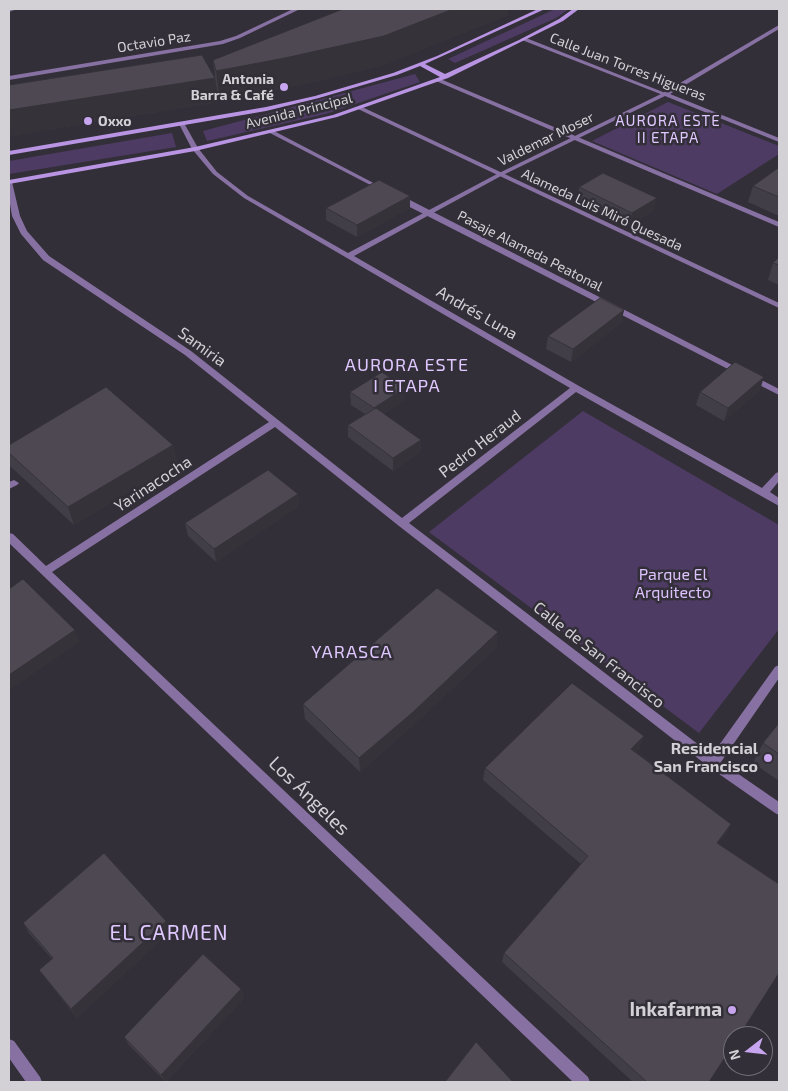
<!DOCTYPE html>
<html>
<head>
<meta charset="utf-8">
<style>
	body { margin:0 }
	#map { position:relative; width:788px; height:1091px; overflow:hidden; background:#332f38; font-family:"Exo 2",sans-serif }
	canvas { display:block }
	.frame { position:absolute; inset:0; border:10px solid #d3d1d6; pointer-events:none }
	.north { position:absolute; left:723px; top:1026px; width:50px; height:50px; box-sizing:border-box; background:#332f38; border:1px solid #737077; border-radius:50%; rotate:254deg; font-size:14px; font-weight:700; line-height:20px; text-align:center; color:#d3d1d6 }
	.north::after { content:''; display:block; margin:auto; width:18px; height:22px; background:#c7a6ef; clip-path:polygon(50% 0,100% 100%,50% 72%,0 100%) }
</style>
</head>
<body>
<div id="map">
<canvas width="788" height="1091"></canvas>
<div class="frame"></div>
<div class="north">N</div>
</div>
<script>
const context = document.querySelector('canvas').getContext('2d');
context.lineJoin = 'round';
function paint(path, color) {
  context.fillStyle = color;
  context.fill(path, 'evenodd');
}
function shape(rows) {
  const path = new Path2D();
  for (const r of rows) {
    path.moveTo(r[0], r[1]);
    for (let i = 2; i < r.length; i += 2) path.lineTo(r[i], r[i + 1]);
  }
  return path;
}
function stroke(path, color, width, dash) {
  context.strokeStyle = color;
  context.lineWidth = width;
  context.lineCap = dash ? 'butt' : 'round';
  context.setLineDash(dash || []);
  context.stroke(path);
}
function label(font, color, halo, rows, align = 'center') {
  context.font = font + ' "Exo 2",sans-serif';
  context.lineWidth = 5;
  context.setLineDash([]);
  context.textBaseline = 'middle';
  context.strokeStyle = halo;
  context.fillStyle = color;
  for (const [text, x, y, turn = 0] of rows) {
    context.save();
    context.translate(x, y);
    context.rotate((+turn || 0) * Math.PI / 180);
    context.textAlign = isNaN(turn) ? turn : align;
    if (halo) context.strokeText(text, 0, 0);
    context.fillText(text, 0, 0);
    context.restore();
  }
}
paint(shape([
	[555,9,569,9,556,18,455,63,448,59],
	[415,74,420,82,326,114,207,141,203,131],
	[668,102,779,146,779,154,717,194,592,141],
	[172,133,176,147,9,174,9,161],
	[583,411,779,525,779,629,699,733,429,532]
]), '#4e3b64');
paint(shape([
	[438,78,779,222,779,227,436,81,436,79,438,78],
	[14,480,19,483,17,485,9,489,9,482,14,480]
]), '#8771a2');
paint(shape([
	[522,38,526,38,668,94,663,95,522,40,522,38],
	[358,107,362,107,779,303,779,308,358,109,358,107],
	[268,130,272,130,385,189,380,190,268,132,268,130],
	[396,196,402,196,779,389,779,395,396,200,396,196]
]), '#8771a2');
paint(shape([
	[9,9,17,9,9,12,9,9],
	[293,9,300,9,240,38,223,44,9,80,9,76,220,41,236,36,293,9],
	[779,25,779,29,670,94,779,138,779,142,665,96,501,176,354,256,579,386,762,488,776,473,779,472,779,481,770,492,779,498,779,506,576,392,409,523,712,755,775,667,779,665,779,678,721,762,779,802,779,815,775,813,709,767,399,526,275,427,52,572,588,1077,590,1082,573,1082,9,543,9,533,13,534,46,566,269,422,185,355,43,260,21,234,12,216,9,198,9,180,12,182,20,216,27,231,49,256,191,351,402,518,570,388,244,198,213,174,192,149,179,124,180,123,184,123,198,148,217,172,248,196,348,253,497,174,663,93,779,25],
	[9,1039,14,1041,40,1077,42,1082,26,1082,9,1058,9,1039]
]), '#8771a2');
paint(shape([
	[538,9,545,9,425,64,445,74,519,40,559,19,573,9,579,9,563,21,448,78,337,117,195,151,9,184,9,180,195,147,333,115,440,77,420,66,397,75,319,98,266,111,9,155,9,151,266,107,315,96,393,73,437,56,538,9]
]), '#b894e3');
paint(shape([
	[508,15,384,65,287,88,220,101,217,92,219,102,9,136,9,85,215,77,213,60],
	[779,169,779,216,748,202,753,186],
	[579,187,654,210,630,225,577,200],
	[326,208,410,208,357,237,326,220],
	[779,257,779,285,768,280,773,263],
	[624,310,621,323,571,362,546,349,548,336],
	[760,390,724,421,696,405,700,392],
	[350,392,405,400,384,414,421,440,420,452,393,471,348,437,348,425,365,414,351,405],
	[9,445,173,445,177,463,74,525,10,466,9,462],
	[298,494,299,506,216,562,188,536,185,523],
	[497,647,411,727,360,772,305,719,303,704],
	[779,724,779,781,753,763,763,743],
	[640,748,636,752,731,824,725,835,718,844,709,1082,633,1082,502,962,504,953,581,864,483,780,485,768],
	[23,923,170,931,77,1018,46,979,52,959,29,933],
	[241,989,244,998,166,1082,129,1045,124,1037]
]), '#423e47');
paint(shape([
	[453,9,508,9,508,15,384,65,287,88,220,101,216,71],
	[215,78,219,102,9,136,9,110],
	[410,196,410,208,357,237,357,225],
	[657,198,654,210,630,225,632,213],
	[624,310,621,323,571,362,573,349],
	[764,377,760,390,724,421,728,408],
	[405,388,405,400,374,421,374,408],
	[421,440,420,452,393,471,393,458],
	[173,445,177,463,74,525,68,507],
	[298,494,299,506,216,562,214,549],
	[75,630,80,642,10,690,9,687,9,675],
	[498,632,497,647,411,727,360,772,359,758],
	[644,736,640,748,627,761,631,749],
	[731,824,725,835,711,854,717,843],
	[166,921,170,931,77,1018,71,1009],
	[241,989,244,998,166,1082,161,1075]
]), '#363239');
const building = shape([
	[343,9,453,9,384,36,285,58,216,71,213,60,343,9],
	[202,55,215,78,9,110,9,85,202,55],
	[778,168,779,169,779,197,753,186,778,168],
	[603,173,657,198,632,213,579,187,603,173],
	[379,180,410,196,357,225,326,208,379,180],
	[779,257,779,265,773,263,779,257],
	[600,298,624,310,573,349,548,336,600,298],
	[735,362,764,377,728,408,700,392,735,362],
	[382,372,405,388,374,408,350,392,382,372],
	[106,387,173,445,68,507,9,453,9,445,106,387],
	[376,408,421,440,393,458,348,425,376,408],
	[268,470,298,494,214,549,185,523,268,470],
	[23,579,75,630,9,675,9,589,23,579],
	[437,588,498,632,412,713,359,758,303,704,437,588],
	[572,683,644,736,631,749,731,824,717,843,779,884,779,973,739,1036,733,1036,733,1045,709,1082,647,1082,504,953,588,856,485,768,572,683],
	[778,724,779,724,779,754,763,743,778,724],
	[104,853,166,921,71,1009,39,970,53,958,23,923,104,853],
	[203,954,241,989,161,1075,124,1037,203,954],
	[476,1042,513,1082,445,1082,476,1042]
]);
paint(building, '#4d4852');
stroke(building, '#363239', 1);
for (const [x, y, r, color] of [
	[284,87,5,"#c7a6ef"],
	[88,121,5,"#c7a6ef"],
	[768,758,5,"#c7a6ef"],
	[732,1010,5,"#c7a6ef"]
]) {
  const dot = new Path2D();
  dot.arc(x, y, r, 0, 2 * Math.PI);
  context.fillStyle = color;
  context.fill(dot);
  stroke(dot, '#332f38', 2);
}
label('14px', '#d3d1d6', '#332f38', [
	["Octavio Paz",154,42,-9],
	["Calle Juan Torres Higueras",628,67,21],
	["Avenida Principal",299,111,-14],
	["Valdemar Moser",546,139,-26],
	["Alameda Luis Miró Quesada",602,210,25],
	["Pasaje Alameda Peatonal",530,251,27]
]);
label('bold 14px', '#d3d1d6', '#332f38', [
	["Antonia",274,79],
	["Barra & Café",274,95],
	["Oxxo",98,121,"left"]
], 'right');
context.letterSpacing = '1px';
label('15px', '#dfc7ff', '#332f38', [
	["AURORA ESTE",668,121],
	["II ETAPA",668,138]
]);
context.letterSpacing = '0px';
label('16px', '#d3d1d6', '#332f38', [
	["Andrés Luna",477,313,30],
	["Samiria",202,347,36],
	["Pedro Heraud",480,444,-38],
	["Yarinacocha",153,484,-33],
	["Calle de San Francisco",599,655,38]
]);
label('16px', '#ddc2fe', '#332f38', [
	["Parque El",673,575],
	["Arquitecto",673,593]
]);
label('bold 16px', '#d3d1d6', '#332f38', [
	["Residencial",758,749],
	["San Francisco",758,767]
], 'right');
context.letterSpacing = '1px';
label('18px', '#dfc7ff', '#332f38', [
	["AURORA ESTE",407,365],
	["I ETAPA",407,386],
	["YARASCA",352,652]
]);
context.letterSpacing = '0px';
label('19px', '#d3d1d6', '#332f38', [
	["Los Ángeles",309,796,44]
]);
label('bold 19px', '#d3d1d6', '#332f38', [
	["Inkafarma",722,1010]
], 'right');
context.letterSpacing = '1px';
label('21px', '#dfc7ff', '#332f38', [
	["EL CARMEN",169,933]
]);
context.letterSpacing = '0px';
</script>
</body>
</html>
